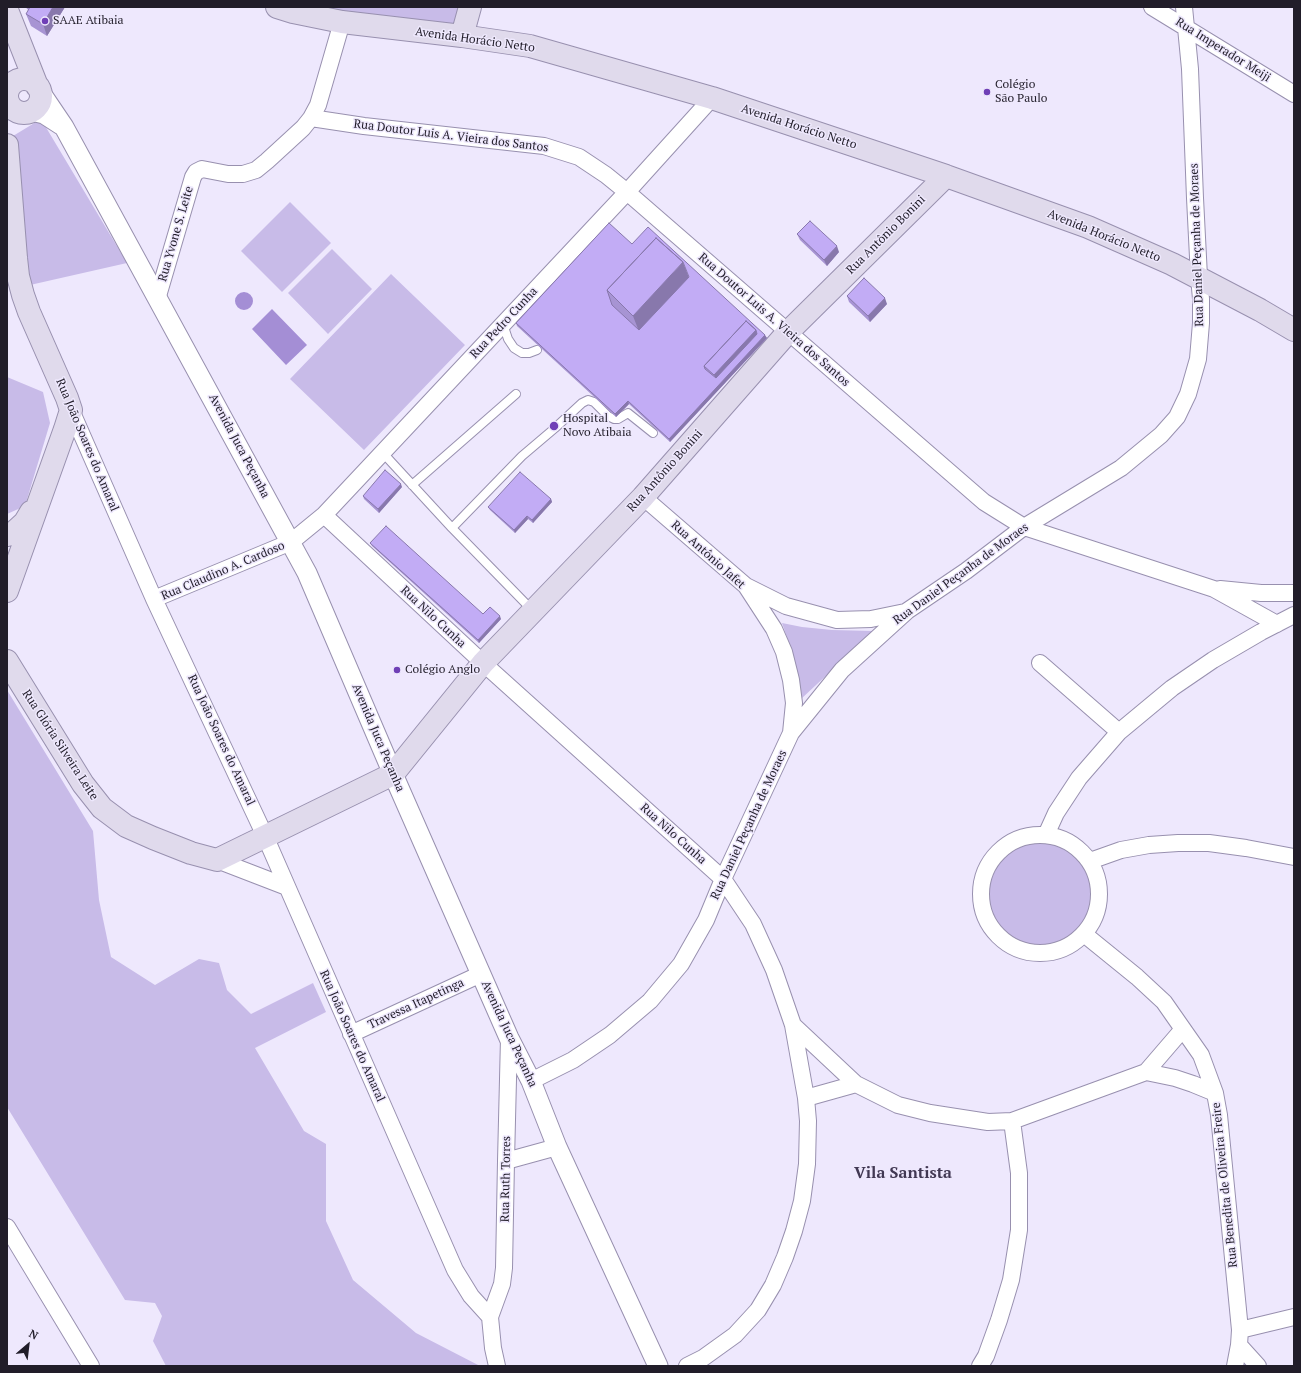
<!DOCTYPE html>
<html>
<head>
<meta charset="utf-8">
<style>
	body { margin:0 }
	#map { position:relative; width:1301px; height:1373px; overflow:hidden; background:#eee8fd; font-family:"PT Serif",serif }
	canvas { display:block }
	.frame { position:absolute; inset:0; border:8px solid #211d29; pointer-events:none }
	.north { position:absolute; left:8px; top:1325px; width:40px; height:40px; -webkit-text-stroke:3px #eee8fd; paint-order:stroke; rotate:28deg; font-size:11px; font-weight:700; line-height:16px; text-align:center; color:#211d29 }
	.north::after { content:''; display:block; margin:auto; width:14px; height:18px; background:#211d29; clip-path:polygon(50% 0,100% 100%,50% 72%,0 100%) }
</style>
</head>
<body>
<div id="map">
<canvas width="1301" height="1373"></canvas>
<div class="frame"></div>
<div class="north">N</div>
</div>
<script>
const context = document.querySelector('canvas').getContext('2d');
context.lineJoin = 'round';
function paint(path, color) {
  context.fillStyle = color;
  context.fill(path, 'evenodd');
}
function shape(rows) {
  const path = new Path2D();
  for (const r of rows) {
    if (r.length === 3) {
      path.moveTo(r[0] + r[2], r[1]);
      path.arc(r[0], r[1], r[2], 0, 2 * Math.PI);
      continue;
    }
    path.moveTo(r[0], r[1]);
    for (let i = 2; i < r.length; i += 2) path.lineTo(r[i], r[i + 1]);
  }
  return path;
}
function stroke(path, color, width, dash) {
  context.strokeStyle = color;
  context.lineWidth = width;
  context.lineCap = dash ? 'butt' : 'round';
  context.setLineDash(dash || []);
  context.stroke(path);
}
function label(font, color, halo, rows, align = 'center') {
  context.font = font + ' "PT Serif",serif';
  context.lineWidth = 3;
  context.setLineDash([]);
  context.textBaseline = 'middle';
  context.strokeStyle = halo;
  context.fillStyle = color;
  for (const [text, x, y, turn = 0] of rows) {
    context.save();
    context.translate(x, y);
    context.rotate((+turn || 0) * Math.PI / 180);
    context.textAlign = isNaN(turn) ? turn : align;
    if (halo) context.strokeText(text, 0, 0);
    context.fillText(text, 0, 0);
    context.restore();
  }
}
paint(shape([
	[304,7,462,7,456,28],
	[41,119,127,263,30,285,13,136],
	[290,202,331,243,282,292,241,251],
	[332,249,372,289,328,334,288,293],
	[391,274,465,345,364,450,290,379],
	[7,377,43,392,50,423,25,506,7,514,7,422,8,416,7,414],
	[782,623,802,627,832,630,874,631,801,699,792,652],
	[7,690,93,831,99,900,111,957,155,985,199,959,219,963,227,990,251,1014,313,983,326,1012,255,1048,304,1131,326,1144,326,1221,353,1280,416,1333,480,1366,166,1366,153,1341,162,1316,155,1303,125,1300,7,1107],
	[1041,894,52]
]), '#c8bbe8');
paint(shape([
	[244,301,9],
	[272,309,307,345,286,365,252,329]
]), '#a48ed5');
const service = shape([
	[503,324,508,339,514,348,522,353,529,353,537,350],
	[382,452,452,528,533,611],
	[412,485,516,394],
	[452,528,522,456,555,428,582,403,588,400,594,402,608,416,614,419,618,419,628,413,653,433]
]);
const minor = shape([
	[1152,7,1294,94],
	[311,118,364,126,544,146,579,157,606,175,627,192,984,502,1024,527,1214,589,1277,624],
	[158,296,193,177,196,172,202,169,228,174,243,174,256,170,267,161,303,128,311,118,318,105,342,22],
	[71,410,154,599,265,836,455,1270,471,1296,490,1317],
	[643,497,746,586,774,629,784,652,791,680,794,703,791,733],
	[324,515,483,663,723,879,753,924,774,970,793,1025,806,1098,808,1121,807,1164,802,1201,794,1231,785,1257,773,1285,758,1310,735,1335,703,1358,687,1366],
	[746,586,786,606,837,620,871,619,905,612],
	[1220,589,1261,593,1294,593],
	[154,599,291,542,324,515,627,192,712,98],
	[1040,663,1119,732],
	[1046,835,1056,813,1079,778,1119,732,1172,688,1213,660,1261,632,1294,615],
	[1040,894,59],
	[217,860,287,887],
	[1090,861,1121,850,1149,845,1178,843,1209,843,1246,848,1294,857],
	[1084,934,1137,977,1164,1002,1201,1055,1215,1093,1219,1115,1240,1330,1239,1345,1235,1366],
	[793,1025,856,1084,898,1105,930,1113,988,1122,1012,1121,1146,1072,1183,1029],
	[351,1034,481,974],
	[1146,1072,1175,1078,1193,1084,1215,1093],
	[531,1081,573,1060,610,1035,650,1001,681,964,706,920,723,879,791,733,842,670,907,611,966,571,1024,527,1121,468,1161,435,1177,417,1188,394,1198,359,1201,323,1201,299,1199,277,1195,198,1190,69,1184,7],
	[806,1098,856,1084],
	[506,1161,557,1147],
	[7,1227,91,1366],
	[1240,1330,1294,1317],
	[1239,1345,1258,1366],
	[497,1366,493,1348,490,1317,502,1284,504,1268,506,1161,509,1038],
	[980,1366,986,1356,999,1320,1011,1280,1019,1230,1019,1173,1012,1121]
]);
const tertiary = shape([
	[39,90,64,127,307,573,393,774,509,1038,531,1081,557,1147,658,1366],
	[28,112,36,112,44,114,61,125]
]);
const secondary = shape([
	[277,7,293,12,342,22,462,36,530,46,712,98,946,176,1088,227,1172,264,1260,310,1294,330],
	[7,10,37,86],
	[462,36,470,7],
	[24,96,17],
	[7,145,16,258,18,276,23,295,29,312,67,398,71,410,65,429,7,591],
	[7,535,13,533,25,522,31,512],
	[7,661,83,784,102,808,126,826,153,838,191,853,217,860,393,774,483,663,643,497,788,332,946,176]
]);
stroke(service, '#9890af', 10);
stroke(minor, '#9890af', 18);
stroke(tertiary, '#9890af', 21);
stroke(secondary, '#9890af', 24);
stroke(service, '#fff', 8);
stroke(minor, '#fff', 16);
stroke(tertiary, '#fff', 19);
stroke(secondary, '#e0daec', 22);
paint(shape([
	[26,7,65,7,47,36,31,26,26,14,29,10,27,9],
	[797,234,839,252,827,266,800,240],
	[632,244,767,338,670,442,629,404,616,417,517,326,516,323],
	[847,296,887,304,870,322,849,302],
	[402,487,379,513,364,499,363,496],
	[551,499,552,502,533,523,528,519,515,533,490,510,488,507],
	[370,543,483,614,501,619,479,643,372,546]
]), '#a794d3');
paint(shape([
	[53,7,65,7,47,36,43,24],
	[837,246,839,252,827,266,824,260],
	[683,262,690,280,640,334,633,316],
	[885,298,887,304,870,322,868,316],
	[756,330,758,337,717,381,714,375],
	[765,335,767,338,670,442,669,439],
	[628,401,629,404,616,417,615,414],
	[401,484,402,487,379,513,378,509],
	[551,499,552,502,533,523,532,520],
	[527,516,528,519,515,533,514,530],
	[500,616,501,619,479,643,478,640]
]), '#8878ac');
const building = shape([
	[30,7,53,7,43,24,26,14,30,7],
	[810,221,837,246,824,260,797,234,810,221],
	[609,223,632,244,648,227,765,335,669,439,628,401,615,414,516,323,609,223],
	[656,238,683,262,689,277,639,330,612,305,607,290,656,238],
	[746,321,756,330,757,334,716,378,705,369,704,366,746,321],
	[656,238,683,262,633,316,607,290,656,238],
	[864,278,885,298,868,316,847,296,864,278],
	[746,321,756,330,714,375,704,366,746,321],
	[385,470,401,484,378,509,363,496,385,470],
	[520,472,551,499,532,520,527,516,514,530,488,507,520,472],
	[386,526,483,614,490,607,500,616,478,640,370,543,386,526]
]);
paint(building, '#c2acf5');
stroke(building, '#8878ac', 1);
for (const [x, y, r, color] of [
	[45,21,4,"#6f3fb6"],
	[987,92,4,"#6f3fb6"],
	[554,426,5,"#6f3fb6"],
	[397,670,4,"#6f3fb6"]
]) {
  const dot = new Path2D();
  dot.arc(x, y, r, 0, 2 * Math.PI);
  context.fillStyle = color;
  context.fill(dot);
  stroke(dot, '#eee8fd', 1.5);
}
label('12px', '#211d29', '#eee8fd', [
	["SAAE Atibaia",53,21],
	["Colégio",995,85],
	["São Paulo",995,99],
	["Hospital",563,419],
	["Novo Atibaia",563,433],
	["Colégio Anglo",405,670]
], 'left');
label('12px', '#211d29', '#eee8fd', [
	["Avenida Horácio Netto",475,40,8],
	["Rua Imperador Meiji",1223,50,32],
	["Avenida Horácio Netto",799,127,18],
	["Rua Doutor Luis A. Vieira dos Santos",451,136,7],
	["Rua Yvone S. Leite",176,234,-74],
	["Rua Antônio Bonini",886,235,-45],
	["Avenida Horácio Netto",1104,236,22],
	["Rua Daniel Peçanha de Moraes",1197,245,-92],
	["Rua Doutor Luis A. Vieira dos Santos",774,320,41],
	["Rua Pedro Cunha",504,323,-47],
	["Rua João Soares do Amaral",87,445,67],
	["Avenida Juca Peçanha",239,446,62],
	["Rua Antônio Bonini",665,471,-48],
	["Rua Antônio Jafet",708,555,42],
	["Rua Claudino A. Cardoso",223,571,-23],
	["Rua Daniel Peçanha de Moraes",961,574,-36],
	["Rua Nilo Cunha",433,617,43],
	["Avenida Juca Peçanha",378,738,67],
	["Rua João Soares do Amaral",221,740,65],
	["Rua Glória Silveira Leite",60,745,57],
	["Rua Daniel Peçanha de Moraes",749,825,-65],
	["Rua Nilo Cunha",673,834,42],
	["Travessa Itapetinga",416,1004,-25],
	["Avenida Juca Peçanha",509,1034,65],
	["Rua João Soares do Amaral",352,1036,66],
	["Rua Ruth Torres",506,1179,-89],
	["Rua Benedita de Oliveira Freire",1225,1185,-96]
]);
label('bold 16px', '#413853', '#eee8fd', [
	["Vila Santista",903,1173]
]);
</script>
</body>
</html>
